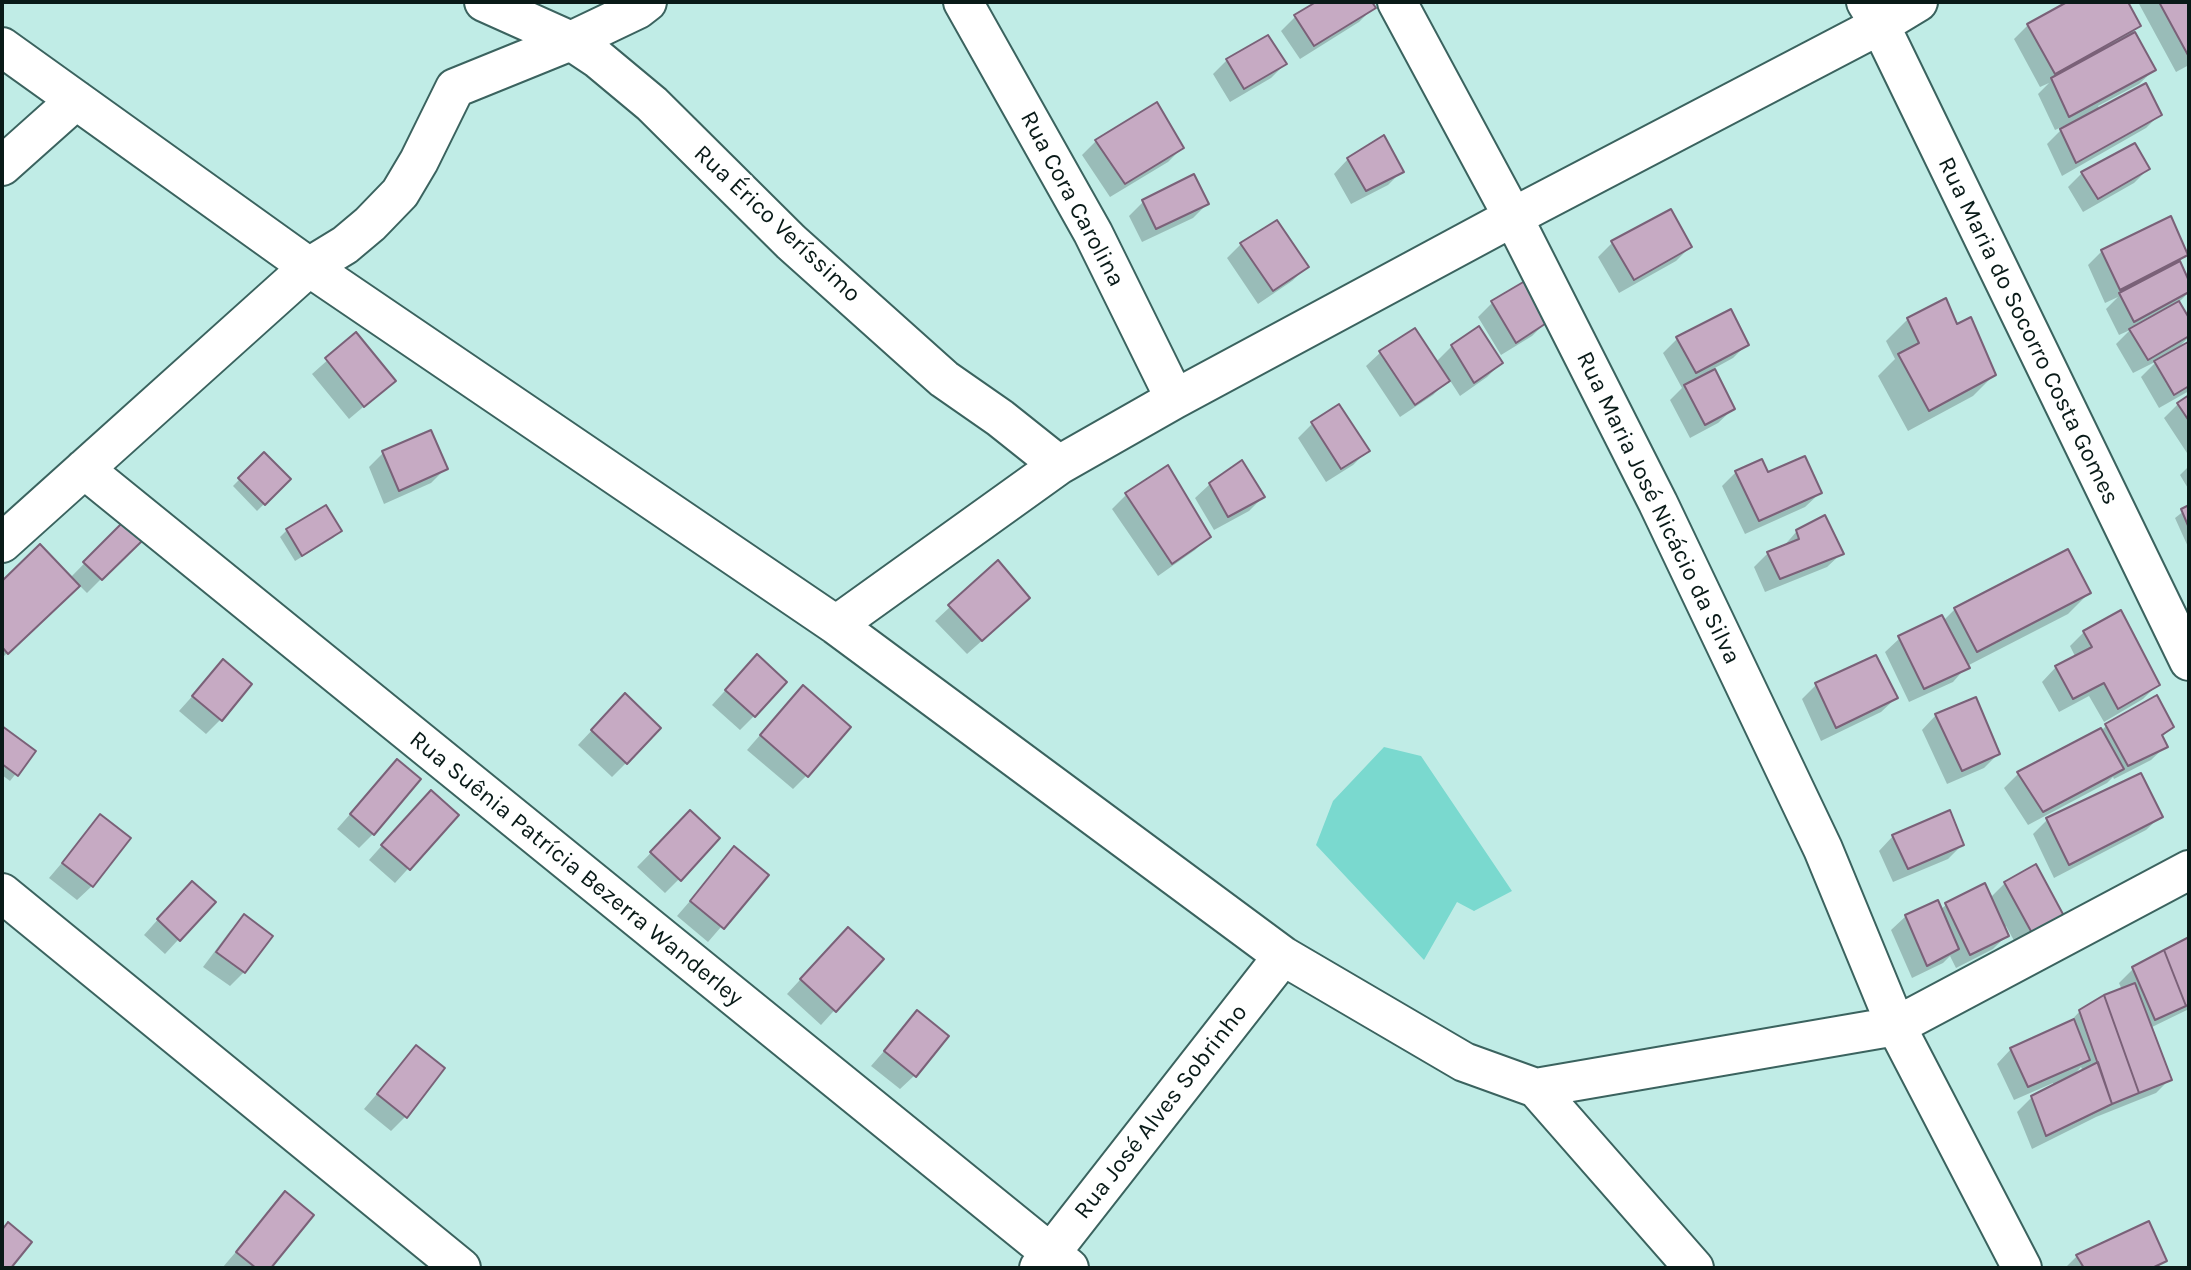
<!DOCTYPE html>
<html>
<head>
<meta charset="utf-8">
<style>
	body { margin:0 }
	#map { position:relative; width:2191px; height:1270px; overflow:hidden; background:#c0ece6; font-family:Karla,sans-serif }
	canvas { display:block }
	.frame { position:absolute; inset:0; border:4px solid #091a18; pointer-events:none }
</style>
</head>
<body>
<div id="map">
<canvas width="2191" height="1270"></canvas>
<div class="frame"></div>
</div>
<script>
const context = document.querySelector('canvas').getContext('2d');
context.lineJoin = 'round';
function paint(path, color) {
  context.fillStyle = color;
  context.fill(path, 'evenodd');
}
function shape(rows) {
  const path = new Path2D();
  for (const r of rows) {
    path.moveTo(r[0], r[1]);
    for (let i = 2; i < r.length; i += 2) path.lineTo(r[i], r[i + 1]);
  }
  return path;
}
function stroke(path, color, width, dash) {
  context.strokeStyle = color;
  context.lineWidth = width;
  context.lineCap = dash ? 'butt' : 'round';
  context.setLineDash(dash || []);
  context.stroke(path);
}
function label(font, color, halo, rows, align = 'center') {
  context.font = font + ' Karla,sans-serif';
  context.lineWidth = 6;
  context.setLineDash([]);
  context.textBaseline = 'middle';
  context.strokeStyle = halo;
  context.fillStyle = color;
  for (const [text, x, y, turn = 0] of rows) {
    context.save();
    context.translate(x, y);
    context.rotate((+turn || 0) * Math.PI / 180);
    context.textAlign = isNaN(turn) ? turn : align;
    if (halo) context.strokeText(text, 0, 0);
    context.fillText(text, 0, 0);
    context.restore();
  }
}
paint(shape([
	[1384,747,1421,756,1512,891,1474,911,1457,902,1424,960,1316,845,1333,801]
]), '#7ad9cf');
paint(shape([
	[1319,2,1370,2,1373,8,1359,22,1300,59,1281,31,1295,17],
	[2071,2,2126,2,2139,26,2133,32,2154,70,2139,84,2098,106,2100,109,2160,114,2146,128,2062,176,2047,144,2066,125,2055,130,2038,94,2049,83,2040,87,2014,39,2028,25],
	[2138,2,2189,2,2189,65,2176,72],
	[1227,60,1285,64,1271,78,1230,102,1213,74],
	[1384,138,1402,171,1388,185,1351,204,1334,174,1348,159],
	[1096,141,1182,148,1168,162,1110,197,1082,155],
	[2148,169,2134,183,2083,212,2068,187,2082,173],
	[1143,202,1207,204,1193,218,1142,242,1129,216],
	[1612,243,1690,247,1676,261,1619,293,1598,257],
	[1241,244,1307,267,1292,281,1258,304,1227,258],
	[2102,251,2186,255,2179,262,2189,285,2189,292,2178,303,2189,322,2189,337,2177,349,2187,345,2189,349,2189,391,2159,408,2141,377,2157,361,2133,373,2116,344,2130,330,2119,335,2106,309,2118,297,2105,303,2088,265],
	[1945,300,1957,326,1994,375,1973,396,1908,431,1878,376,1895,359,1886,341,1908,319],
	[1492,303,1546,322,1532,336,1501,355,1478,317],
	[1731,311,1747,344,1733,358,1713,369,1733,409,1718,423,1690,438,1670,400,1682,388,1663,353,1677,339],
	[356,335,394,381,349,419,312,374],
	[1452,346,1501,363,1487,377,1460,396,1449,379,1433,395,1400,417,1366,366,1381,352,1435,363],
	[2189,398,2189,456,2164,418,2178,404],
	[1338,406,1367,451,1353,465,1326,482,1298,438,1312,424],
	[383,453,445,469,431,483,384,504,369,467],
	[264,454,289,479,257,511,233,486],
	[2189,466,2189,490,2180,475],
	[1736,472,1767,475,1820,493,1805,507,1745,534,1722,486],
	[1210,484,1263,497,1249,511,1214,530,1195,498],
	[1127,494,1209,536,1195,550,1158,576,1112,509],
	[2189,507,2189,549,2175,518],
	[123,524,139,541,87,593,78,584,2,658,2,583,40,546,70,578],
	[287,530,340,531,333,538,295,561,280,537],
	[1797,531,1842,553,1827,567,1765,592,1754,567,1768,553,1783,547],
	[998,562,1014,612,967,654,935,621],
	[2089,593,2068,614,1967,666,1953,682,1909,702,1885,652,1900,638,1943,621,1955,609],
	[2084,632,2157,685,2143,699,2104,722,2089,696,2059,712,2042,682,2056,667,2075,656,2070,646],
	[223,662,220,720,206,734,179,711],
	[743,671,754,716,740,730,712,705],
	[1816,685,1896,698,1881,712,1821,741,1802,699],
	[789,702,807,775,793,789,747,750],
	[611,710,626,763,612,777,578,745],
	[1936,715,1998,754,1984,768,1947,784,1922,730],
	[2106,726,2172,727,2161,738,2166,746,2151,760,2114,779,2113,777,2107,783,2028,825,2004,788,2018,774,2101,731],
	[2,728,33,752,10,781,2,775],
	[397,761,373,834,359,848,337,829],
	[417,806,457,815,395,883,369,860],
	[2161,816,2146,830,2054,878,2033,834,2047,820],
	[101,817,129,839,92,886,77,900,49,878],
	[676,827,679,879,665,893,637,867],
	[1893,836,1962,845,1948,859,1893,882,1879,851],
	[735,849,766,875,708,942,677,916],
	[2005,883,2047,930,2017,946,2006,926,2003,927,2007,935,1993,949,1956,968,1950,956,1943,963,1912,978,1891,930,1906,916,1940,910,1946,905,1984,886,1990,898],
	[178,897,213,902,165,954,144,935],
	[244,917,244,972,230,986,203,967,230,931],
	[2189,939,2189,1009,2150,1028,2170,1079,2156,1093,2096,1117,2032,1149,2017,1112,2032,1097,2054,1086,2053,1083,2014,1100,1997,1064,2011,1049,2068,1024,2080,1011,2122,990,2119,983,2133,969],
	[2081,1067,2083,1072,2072,1077],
	[834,943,881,959,821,1025,787,994],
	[918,1012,915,1075,900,1089,871,1066],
	[416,1048,405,1117,391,1131,364,1109],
	[285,1194,312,1215,269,1268,223,1267],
	[2077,1256,2165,1260,2157,1268,2065,1268]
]), '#0003');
const building = shape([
	[1316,2,1372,2,1376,8,1314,46,1294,15,1316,2],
	[2067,2,2128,2,2141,26,2055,74,2027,24,2067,2],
	[2159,2,2189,2,2189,57,2159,2],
	[2135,32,2156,70,2069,117,2051,78,2135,32],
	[1268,35,1287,64,1244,89,1226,59,1268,35],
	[2146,83,2162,115,2076,163,2060,129,2146,83],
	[1157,102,1184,148,1125,184,1095,140,1157,102],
	[1384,135,1404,172,1366,191,1347,158,1384,135],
	[2135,143,2150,169,2098,199,2081,172,2135,143],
	[1194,174,1209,204,1156,229,1142,200,1194,174],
	[1671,209,1692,247,1634,280,1611,241,1671,209],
	[2171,216,2188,255,2120,290,2101,250,2171,216],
	[1277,220,1309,267,1273,291,1240,243,1277,220],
	[2180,261,2189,281,2189,292,2134,322,2119,293,2180,261],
	[1525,281,1548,322,1516,343,1491,301,1525,281],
	[1946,298,1957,324,1971,317,1996,375,1929,411,1898,354,1919,343,1907,318,1946,298],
	[2179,301,2189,318,2189,336,2148,360,2129,329,2179,301],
	[1731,309,1749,345,1696,373,1676,337,1731,309],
	[1479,326,1503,363,1474,383,1451,345,1479,326],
	[1415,328,1450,381,1415,405,1379,351,1415,328],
	[356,332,396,381,364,407,325,358,356,332],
	[2188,342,2189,386,2174,395,2154,361,2188,342],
	[1715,369,1735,409,1705,425,1684,385,1715,369],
	[2189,395,2189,421,2177,403,2189,395],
	[1339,404,1370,451,1341,469,1311,422,1339,404],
	[431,430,448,469,399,491,382,451,431,430],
	[264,452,291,479,265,505,238,478,264,452],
	[1805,456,1822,493,1759,521,1735,471,1762,459,1768,472,1805,456],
	[1242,460,1265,497,1228,517,1209,483,1242,460],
	[1168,465,1211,537,1172,564,1125,493,1168,465],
	[326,505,342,531,302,556,286,529,326,505],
	[2189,505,2189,528,2181,509,2189,505],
	[1825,515,1844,554,1780,579,1767,552,1799,539,1796,530,1825,515],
	[123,522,142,541,102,580,83,562,123,522],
	[40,544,80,586,8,654,2,647,2,581,40,544],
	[2068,549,2091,593,1977,652,1954,608,2068,549],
	[998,560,1030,598,982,641,948,605,998,560],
	[2121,610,2160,685,2118,709,2104,683,2073,699,2055,666,2092,647,2083,631,2121,610],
	[1942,615,1970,668,1924,689,1898,636,1942,615],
	[757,654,787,682,755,717,725,690,757,654],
	[1876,655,1898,698,1836,728,1815,683,1876,655],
	[223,659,252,684,222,721,192,696,223,659],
	[803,685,851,727,808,777,760,735,803,685],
	[625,693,661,728,627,764,591,730,625,693],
	[2157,695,2174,727,2162,735,2168,747,2128,766,2105,724,2157,695],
	[1976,697,2000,754,1962,771,1935,714,1976,697],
	[2,726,36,751,18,776,2,764,2,726],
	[2101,728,2124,769,2043,812,2017,772,2101,728],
	[397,759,421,779,374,835,350,814,397,759],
	[2141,773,2163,817,2069,865,2046,818,2141,773],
	[431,790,459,815,410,870,381,845,431,790],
	[690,810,720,838,681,881,650,852,690,810],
	[1950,810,1964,845,1908,869,1892,835,1950,810],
	[100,814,131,838,93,887,62,863,100,814],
	[734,846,769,875,724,929,690,901,734,846],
	[2036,864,2064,916,2032,933,2004,882,2036,864],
	[192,881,216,902,180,941,157,919,192,881],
	[1985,883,2009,936,1970,955,1945,903,1985,883],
	[1938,900,1959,949,1927,966,1905,915,1938,900],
	[244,914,273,936,245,973,216,952,244,914],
	[848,927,884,959,836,1012,800,979,848,927],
	[2189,937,2189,1004,2186,1006,2164,950,2189,937],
	[2164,950,2186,1006,2155,1020,2132,967,2164,950],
	[2135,983,2172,1080,2139,1093,2104,995,2135,983],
	[2104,995,2139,1093,2112,1104,2079,1010,2104,995],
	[917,1010,949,1036,916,1077,884,1051,917,1010],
	[2074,1019,2090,1060,2028,1087,2010,1048,2074,1019],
	[416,1045,445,1068,407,1118,377,1094,416,1045],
	[2098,1062,2112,1104,2046,1136,2031,1096,2098,1062],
	[285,1191,314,1215,271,1268,256,1268,236,1252,285,1191],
	[2149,1221,2167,1261,2152,1268,2084,1268,2076,1255,2149,1221],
	[8,1222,32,1242,11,1268,2,1268,2,1230,8,1222]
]);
paint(building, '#c6aac3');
stroke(building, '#7a6178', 2);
const minor = shape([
	[484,2,571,41,598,59,652,104,791,242,944,379,1000,418,1059,465],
	[963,2,1093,233,1175,399],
	[1397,2,1513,217,1658,503,1823,849,1896,1026,2022,1268],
	[1866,2,1880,25,2189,661],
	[2,47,309,267,836,625,1283,956,1464,1062,1536,1088,1896,1026,2189,870],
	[2,166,76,100],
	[84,469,1069,1268],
	[2,543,309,267,345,245,370,224,400,193,419,161,455,88,571,41,638,9,647,2],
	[836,625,1059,465,1175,399,1513,217,1880,25,1918,2],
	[2,893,461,1268],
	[1536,1088,1694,1268],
	[1039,1268,1283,956]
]);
stroke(minor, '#3b635f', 42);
stroke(minor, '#fff', 38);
label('24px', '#091a18', '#fff', [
	["Rua Cora Carolina",1072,199,62],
	["Rua Érico Veríssimo",777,224,43],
	["Rua Maria do Socorro Costa Gomes",2028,331,64],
	["Rua Maria José Nicácio da Silva",1658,508,64],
	["Rua Suênia Patrícia Bezerra Wanderley",576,869,39],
	["Rua José Alves Sobrinho",1161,1112,-52]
]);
</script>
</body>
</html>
